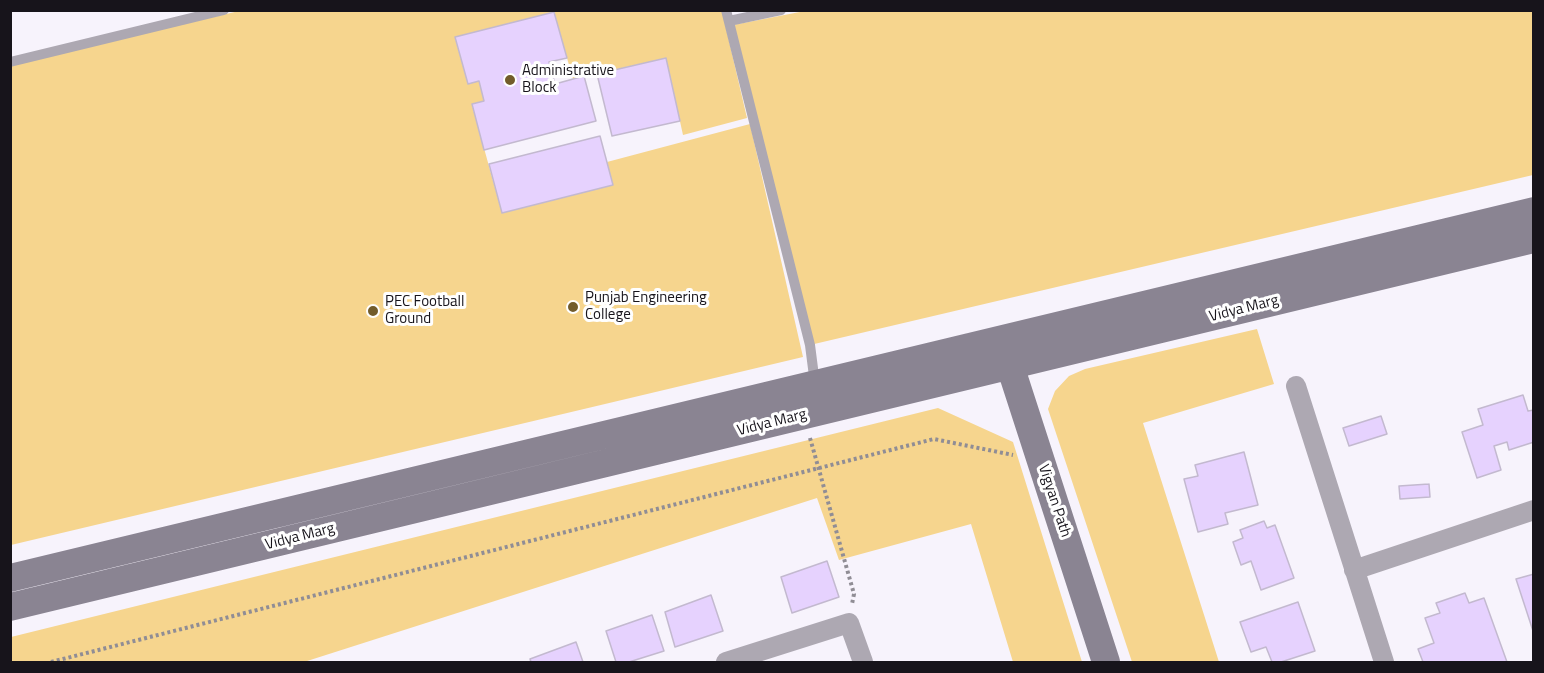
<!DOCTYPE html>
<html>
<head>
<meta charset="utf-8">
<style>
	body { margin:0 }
	#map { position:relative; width:1544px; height:673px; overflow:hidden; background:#f7f3fc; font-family:"Titillium Web",sans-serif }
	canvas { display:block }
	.frame { position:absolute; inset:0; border:12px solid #17141b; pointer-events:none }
</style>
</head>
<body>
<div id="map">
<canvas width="1544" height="673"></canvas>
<div class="frame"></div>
</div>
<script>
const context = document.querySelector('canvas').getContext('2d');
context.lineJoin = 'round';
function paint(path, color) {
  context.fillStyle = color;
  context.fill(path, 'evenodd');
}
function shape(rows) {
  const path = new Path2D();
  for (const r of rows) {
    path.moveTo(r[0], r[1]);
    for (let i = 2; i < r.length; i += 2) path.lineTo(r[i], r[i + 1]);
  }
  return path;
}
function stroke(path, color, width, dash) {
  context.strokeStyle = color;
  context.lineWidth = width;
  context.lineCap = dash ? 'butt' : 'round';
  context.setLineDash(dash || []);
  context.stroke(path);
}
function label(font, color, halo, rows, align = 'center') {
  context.font = font + ' "Titillium Web",sans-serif';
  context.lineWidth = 6;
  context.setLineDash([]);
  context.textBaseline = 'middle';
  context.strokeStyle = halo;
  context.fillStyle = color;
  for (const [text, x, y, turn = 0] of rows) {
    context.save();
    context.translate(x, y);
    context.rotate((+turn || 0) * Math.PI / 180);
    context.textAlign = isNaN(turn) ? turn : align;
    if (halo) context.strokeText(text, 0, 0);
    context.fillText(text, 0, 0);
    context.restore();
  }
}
paint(shape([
	[810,10,1533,11,1533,175,810,345,733,25],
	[239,11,722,11,747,118,683,135,666,58,573,79,554,12,455,38,468,84,479,81,484,101,472,105,502,213,613,185,607,162,750,124,803,357,11,545,10,65],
	[1257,329,1274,384,1143,423,1219,662,1132,662,1048,409,1055,391,1069,376,1085,369],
	[938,408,1013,442,1082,662,1013,662,971,524,839,560,817,498,304,662,11,662,11,637]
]), '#f6d58e');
const building = shape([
	[554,12,567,58,549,62,555,84,584,76,596,121,484,150,472,104,484,101,479,81,468,84,455,37,554,12],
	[666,58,680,121,612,136,597,74,666,58],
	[600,136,613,185,502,213,489,164,600,136],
	[1523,395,1528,411,1534,410,1534,442,1509,450,1507,442,1494,446,1501,470,1477,478,1462,432,1483,425,1478,409,1523,395],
	[1381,416,1387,434,1349,446,1343,428,1381,416],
	[1244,452,1258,505,1225,513,1228,524,1198,532,1184,479,1198,476,1195,465,1244,452],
	[1429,484,1430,497,1400,499,1399,486,1429,484],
	[1264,521,1267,528,1275,525,1294,578,1261,590,1251,561,1241,565,1233,542,1243,538,1240,530,1264,521],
	[827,561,839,597,792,613,781,577,827,561],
	[1534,574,1534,634,1516,579,1534,574],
	[1465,593,1469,603,1484,598,1507,662,1423,662,1418,649,1434,643,1425,618,1440,613,1436,603,1465,593],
	[711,595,723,631,675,647,665,612,711,595],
	[1298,602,1315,651,1281,662,1272,662,1266,647,1251,652,1240,622,1298,602],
	[652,615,664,651,629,662,616,662,606,631,652,615],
	[576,642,583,662,531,662,530,659,576,642]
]);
paint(building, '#e6d2fe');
stroke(building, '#c3b9cf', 1.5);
stroke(shape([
	[810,438,854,594,852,604],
	[51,662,934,439,1013,455]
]), '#908d95', 4, [3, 3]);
stroke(shape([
	[726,10,810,345,815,384],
	[729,21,781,10],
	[10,62,224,10]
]), '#ada8b2', 10);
stroke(shape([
	[1296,386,1384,662],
	[1354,570,1534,510],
	[726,662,849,623,863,662]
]), '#ada8b2', 20);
stroke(shape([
	[1004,347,1106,662],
	[10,578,1534,211],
	[10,607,1534,239]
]), '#8a8492', 28);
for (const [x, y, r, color] of [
	[510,80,6,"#725c2b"],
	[573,307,6,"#725c2b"],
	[373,311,6,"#725c2b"]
]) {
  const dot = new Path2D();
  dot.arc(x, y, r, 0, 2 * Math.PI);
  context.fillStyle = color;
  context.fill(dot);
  stroke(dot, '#fff', 2);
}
label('15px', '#17141b', '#fff', [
	["Administrative",522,71],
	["Block",522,88],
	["Punjab Engineering",585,298],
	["College",585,315],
	["PEC Football",385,302],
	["Ground",385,319]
], 'left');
label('15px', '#17141b', '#fff', [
	["Vidya Marg",1244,309,-14],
	["Vidya Marg",772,423,-14],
	["Vigyan Path",1054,501,72],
	["Vidya Marg",300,537,-14]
]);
</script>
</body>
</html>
